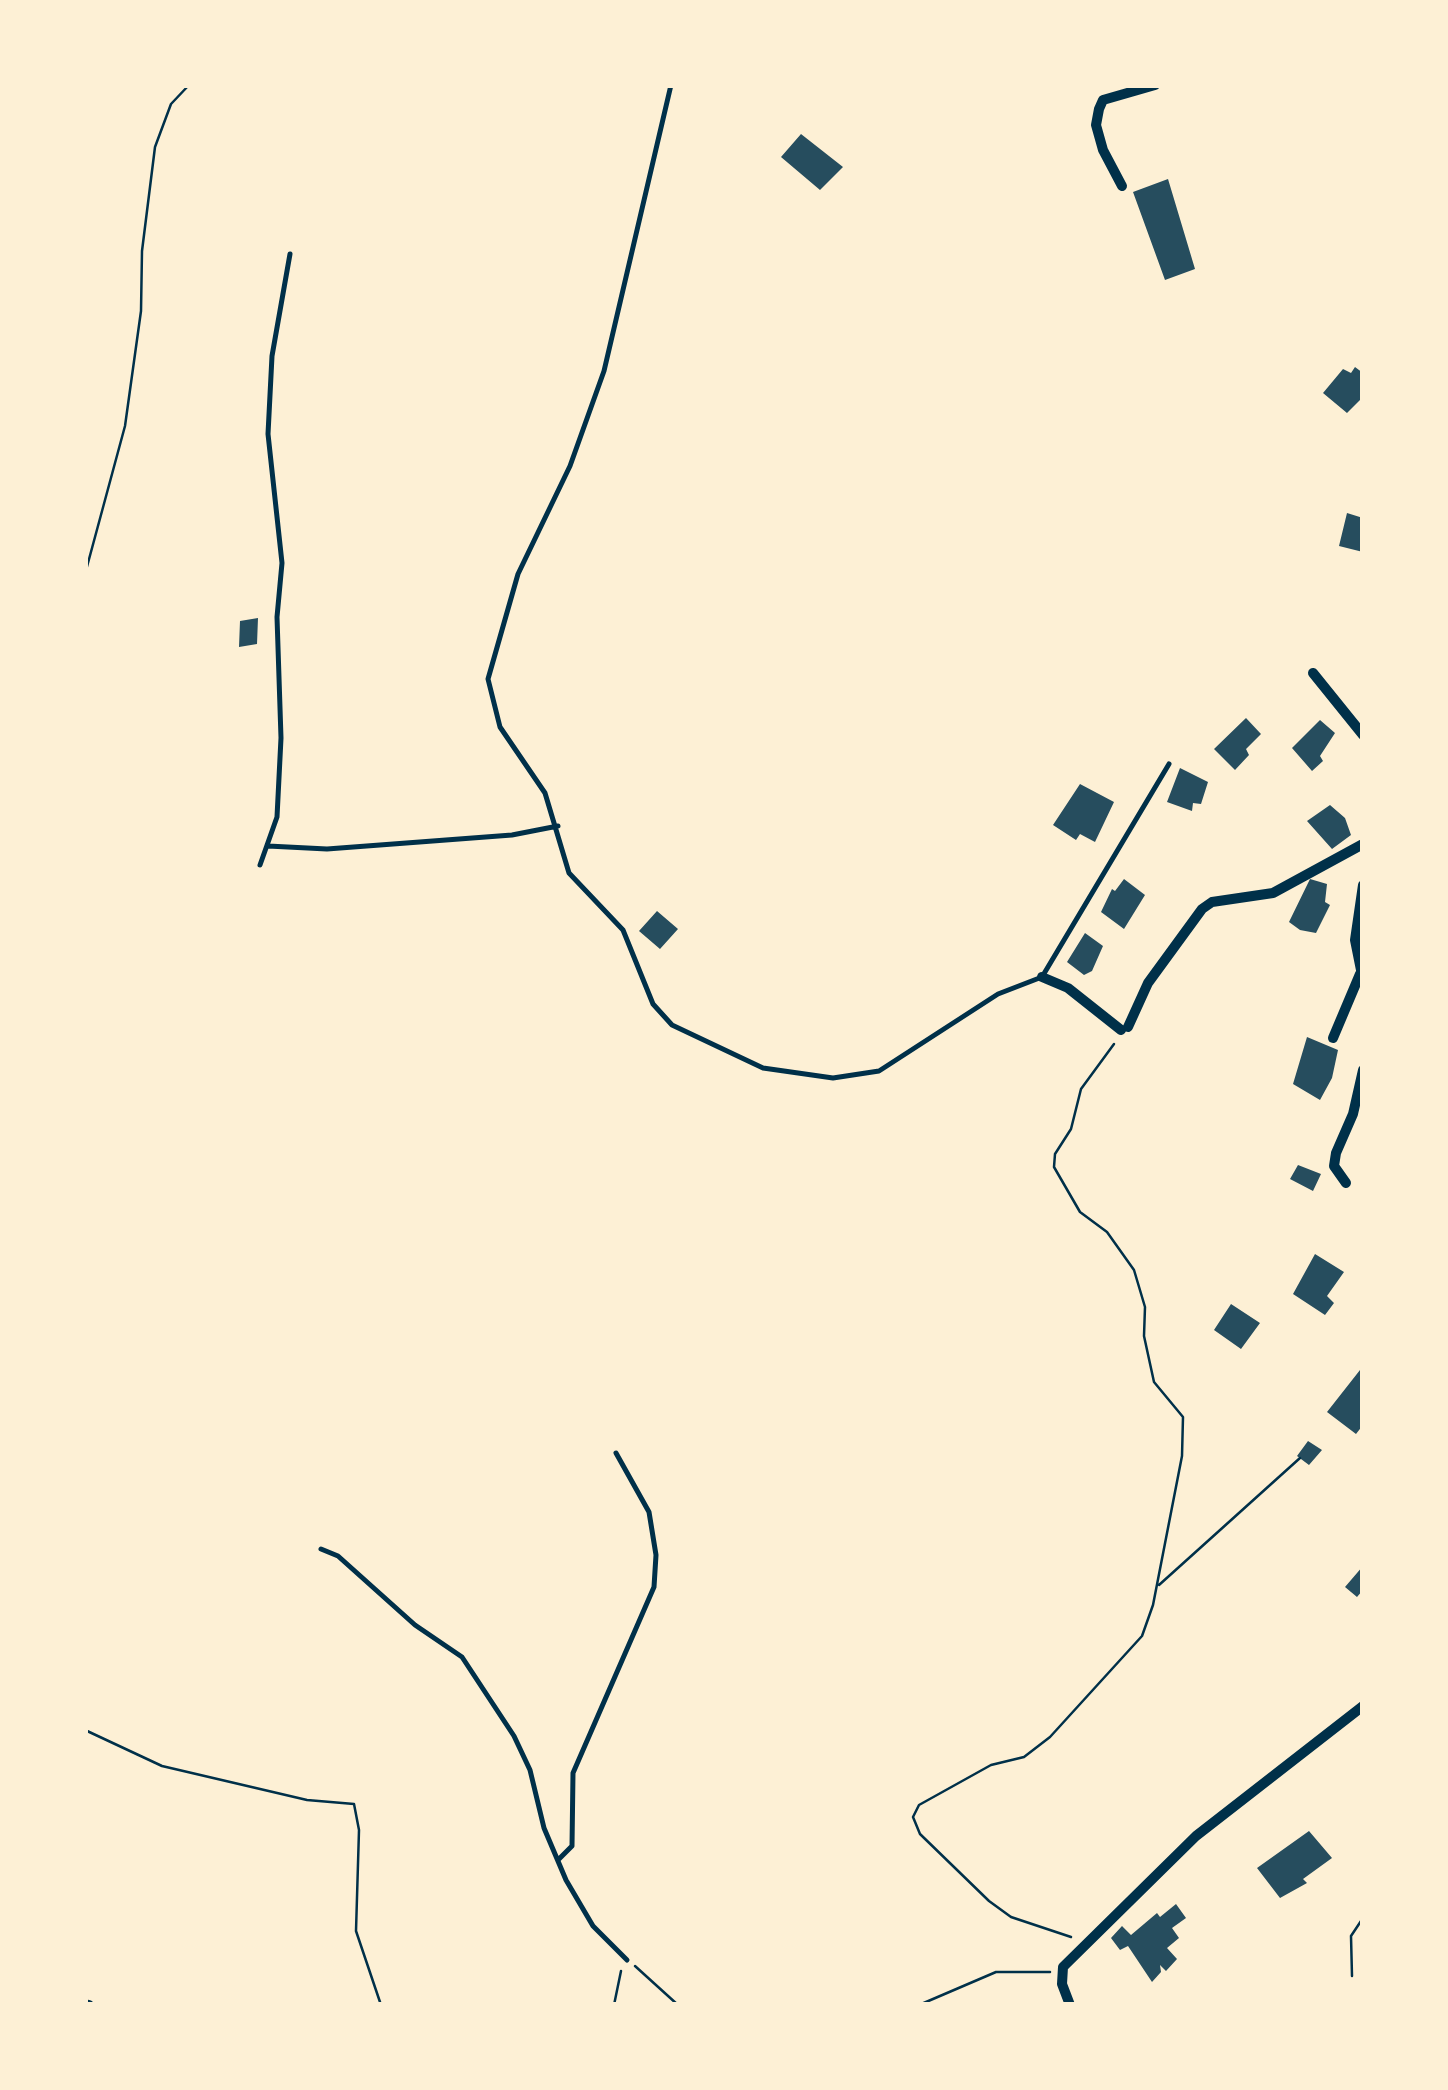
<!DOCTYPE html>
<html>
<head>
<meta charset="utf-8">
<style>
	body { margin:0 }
	#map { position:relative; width:1448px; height:2090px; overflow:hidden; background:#fdf0d5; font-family:Jost,sans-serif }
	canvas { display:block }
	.frame { position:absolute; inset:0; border:88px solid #fdf0d5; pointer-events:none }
</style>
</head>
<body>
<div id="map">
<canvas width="1448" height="2090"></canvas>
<div class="frame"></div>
</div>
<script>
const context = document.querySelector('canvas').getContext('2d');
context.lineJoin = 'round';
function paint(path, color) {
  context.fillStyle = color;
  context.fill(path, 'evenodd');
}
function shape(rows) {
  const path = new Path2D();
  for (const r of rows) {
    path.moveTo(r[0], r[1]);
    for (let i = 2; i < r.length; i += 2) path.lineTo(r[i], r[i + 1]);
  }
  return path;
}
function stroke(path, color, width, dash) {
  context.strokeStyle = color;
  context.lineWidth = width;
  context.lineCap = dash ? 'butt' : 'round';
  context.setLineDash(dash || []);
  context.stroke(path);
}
paint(shape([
	[801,134,843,167,820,190,781,157],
	[1168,179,1195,269,1165,280,1133,192],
	[1355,367,1363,373,1363,397,1347,413,1323,393,1343,369,1351,373],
	[1347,513,1363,518,1363,552,1339,546],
	[258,618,257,644,239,647,240,621],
	[1246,718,1261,734,1246,749,1249,755,1235,770,1214,749],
	[1320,720,1335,733,1320,756,1323,761,1312,771,1292,748],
	[1180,768,1208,782,1201,804,1193,803,1192,811,1167,802],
	[1080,784,1114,802,1095,842,1080,834,1076,840,1053,825],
	[1330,805,1345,818,1351,835,1332,849,1307,821],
	[1124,879,1145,895,1124,929,1101,912,1112,889,1115,891],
	[1310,879,1327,884,1325,902,1330,905,1316,933,1300,930,1289,922],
	[657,911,678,929,660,949,639,931],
	[1085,933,1103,946,1092,971,1084,975,1067,962],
	[1307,1037,1338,1050,1332,1078,1320,1100,1293,1084],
	[1298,1165,1321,1174,1313,1191,1290,1179],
	[1315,1254,1344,1272,1327,1296,1334,1303,1325,1315,1293,1294],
	[1231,1304,1260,1323,1241,1349,1214,1330],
	[1360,1370,1363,1425,1356,1434,1327,1412],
	[1308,1441,1322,1450,1309,1465,1297,1456],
	[1363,1566,1363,1590,1357,1597,1345,1587],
	[1309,1831,1332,1858,1303,1879,1307,1883,1280,1898,1257,1868],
	[1176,1904,1186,1918,1172,1928,1179,1938,1167,1948,1177,1959,1166,1971,1160,1965,1161,1972,1152,1982,1128,1946,1120,1950,1111,1938,1122,1926,1131,1935,1157,1913,1160,1917]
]), '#264d5e');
stroke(shape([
	[85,574,125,426,141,311,142,251,155,147,171,104,189,85],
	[1159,1585,1300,1458],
	[85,1730,162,1766,307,1800,354,1804,359,1830,356,1931,381,2005],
	[1071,1937,1011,1917,989,1901,920,1834,913,1817,919,1805,991,1765,1024,1757,1050,1737,1142,1636,1153,1605,1182,1456,1183,1417,1154,1382,1144,1336,1145,1307,1134,1270,1107,1232,1080,1212,1054,1167,1055,1154,1071,1129,1081,1089,1114,1044],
	[635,1966,678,2005],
	[1352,1976,1351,1936,1363,1918],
	[614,2005,621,1971],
	[919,2005,996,1972,1050,1972]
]), '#003049', 2.5);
stroke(shape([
	[671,85,604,371,570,466,518,574,488,679,500,727,545,793,569,873,623,930,653,1004,672,1025,763,1068,833,1078,879,1071,998,994,1042,977,1169,764],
	[268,846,327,849,512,835,558,826],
	[260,865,277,817,281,738,277,617,282,563,268,434,272,356,290,254],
	[321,1549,338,1556,415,1625,462,1657,514,1736,530,1770,544,1828,566,1880,593,1926,627,1960],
	[558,1860,572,1846,573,1773,654,1587,656,1555,649,1512,616,1453]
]), '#003049', 5);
stroke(shape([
	[1122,186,1103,150,1096,125,1099,109,1103,100,1155,85],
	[1313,673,1363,735],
	[1363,885,1355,940,1363,980],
	[1042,977,1068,988,1121,1030],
	[1128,1027,1148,983,1202,909,1212,902,1273,893,1363,844],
	[1333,1038,1360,974],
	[1346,1183,1334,1166,1336,1153,1353,1114,1363,1070],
	[85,2004,89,2005],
	[1070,2005,1062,1984,1063,1967,1196,1836,1363,1706]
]), '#003049', 10);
</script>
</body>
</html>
